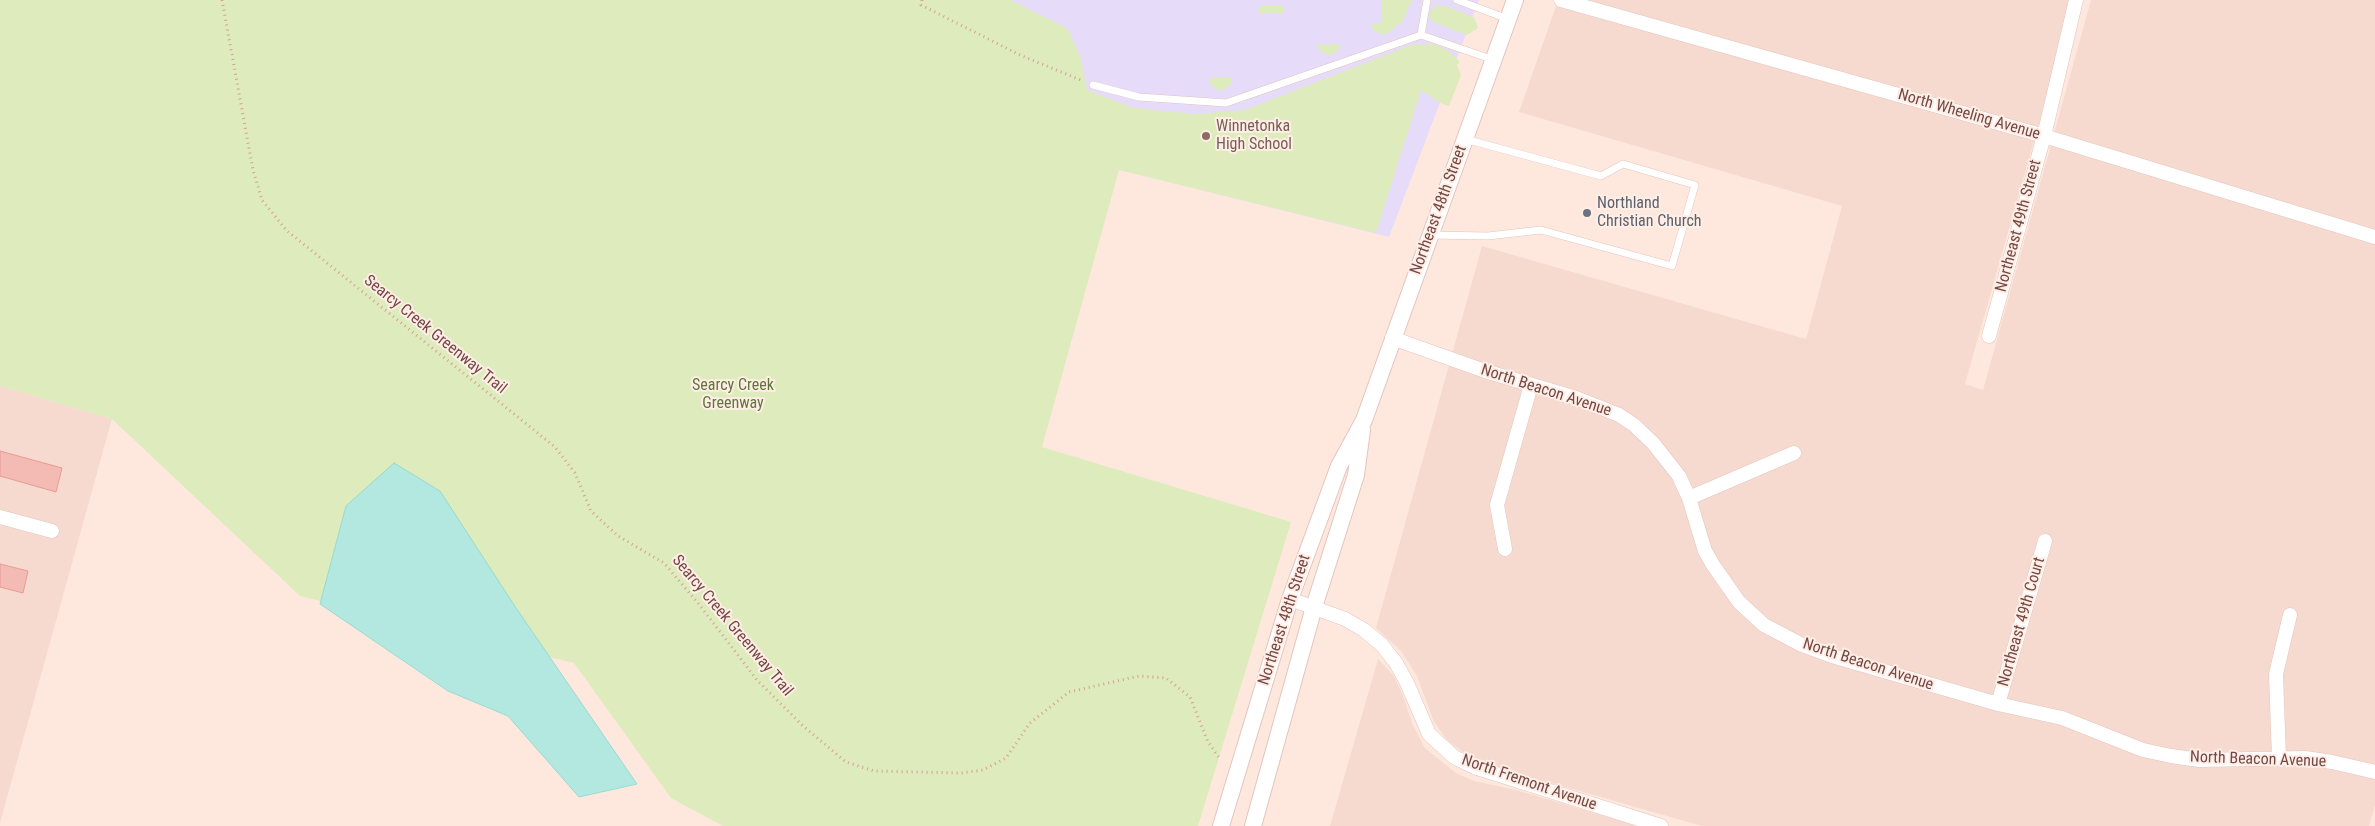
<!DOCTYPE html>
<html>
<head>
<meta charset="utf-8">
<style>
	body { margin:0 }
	canvas { display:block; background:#fee8de }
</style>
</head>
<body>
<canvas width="2375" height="826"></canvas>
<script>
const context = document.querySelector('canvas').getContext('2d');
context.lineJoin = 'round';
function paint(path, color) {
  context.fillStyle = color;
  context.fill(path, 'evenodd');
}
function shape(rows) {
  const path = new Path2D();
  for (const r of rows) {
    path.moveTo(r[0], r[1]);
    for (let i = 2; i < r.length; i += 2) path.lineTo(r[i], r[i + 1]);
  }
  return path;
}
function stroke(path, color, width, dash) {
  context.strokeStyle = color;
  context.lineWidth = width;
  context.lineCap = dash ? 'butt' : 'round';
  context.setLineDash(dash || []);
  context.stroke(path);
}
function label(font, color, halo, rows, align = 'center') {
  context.font = font + ' "Roboto Condensed",sans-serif';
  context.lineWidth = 4;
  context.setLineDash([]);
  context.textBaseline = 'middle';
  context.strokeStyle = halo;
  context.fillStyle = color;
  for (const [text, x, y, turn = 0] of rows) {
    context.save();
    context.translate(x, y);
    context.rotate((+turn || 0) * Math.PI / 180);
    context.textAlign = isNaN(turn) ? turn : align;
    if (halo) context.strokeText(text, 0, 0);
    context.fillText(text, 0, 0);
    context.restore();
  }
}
paint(shape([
	[1558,0,2074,0,1965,384,1983,390,2091,0,2375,0,2375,806,2369,826,1702,826,1488,765,1465,754,1447,740,1434,722,1417,676,1401,651,1376,628,1482,246,1806,339,1842,206,1519,112],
	[0,386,112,419,0,823],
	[1378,659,1394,676,1403,696,1412,723,1425,748,1456,773,1474,781,1516,790,1639,826,1330,826]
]), '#f7dacf');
paint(shape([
	[442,0,1479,0,1389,237]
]), '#e6dcf9');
paint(shape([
	[0,0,1010,0,1067,28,1081,58,1087,90,1134,108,1194,114,1245,110,1411,45,1435,44,1450,52,1460,62,1457,65,1461,75,1449,106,1440,103,1421,90,1376,233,1119,170,1042,447,1291,522,1198,826,723,826,671,798,574,663,300,596,112,419,0,386],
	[1381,0,1412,0,1402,22,1385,35,1374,31,1371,24,1382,23],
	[1284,5,1284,14,1260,14,1260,6],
	[1437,5,1445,6,1474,17,1478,28,1467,35,1433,22,1429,17,1430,12],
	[1340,44,1340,48,1332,55,1321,53,1317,45],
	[1232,77,1231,84,1223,90,1218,91,1210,84,1209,78]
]), '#ddebbd');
const water = shape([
	[394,463,440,491,516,608,637,784,579,797,508,716,448,691,320,604,346,506,394,463]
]);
paint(water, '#b2e8df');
stroke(water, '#98dad1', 1);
const building = shape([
	[0,451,62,468,56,492,0,476,0,451],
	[0,564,28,571,23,593,0,587,0,564]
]);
paint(building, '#f4bbb4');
stroke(building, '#e89b94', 1);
const service = shape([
	[1457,0,1508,19],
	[1421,35,1427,0],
	[1093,85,1139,97,1226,103,1421,35,1494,60],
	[1431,235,1488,236,1541,230,1672,266,1695,185,1623,164,1601,176,1465,139]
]);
const minor = shape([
	[1561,0,2044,136,2375,237],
	[1989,336,2044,136,2076,0],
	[1392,338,1485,371,1576,398,1619,415,1634,425,1653,443,1679,476,1689,498,1705,551,1713,565,1739,602,1764,625,1802,645,1832,656,1998,704,2062,718,2143,750,2171,756,2199,760,2305,758,2332,762,2375,772],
	[1689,498,1794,453],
	[0,517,52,531],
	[1505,549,1497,505,1531,385],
	[1290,599,1345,619,1364,630,1382,645,1396,663,1407,683,1429,734,1454,757,1474,767,1661,826],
	[1998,704,2045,541],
	[2279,758,2276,674,2290,615]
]);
const tertiary = shape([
	[1221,826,1290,599,1339,466,1364,420,1515,0],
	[1253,826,1314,607,1356,475,1362,430]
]);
stroke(service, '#e4c4bd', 8);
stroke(minor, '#e4c4bd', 15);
stroke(tertiary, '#e4c4bd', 18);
stroke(shape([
	[222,0,253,170,262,200,286,230,555,447,575,473,591,511,618,536,664,563,698,603,757,680,803,726,846,762,874,771,961,773,983,770,1006,758,1030,723,1069,692,1139,676,1166,678,1190,697,1208,742,1220,759],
	[922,0,921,5,1020,55,1083,81]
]), '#d99e98', 3, [1, 4]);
stroke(service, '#fff', 7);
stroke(minor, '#fff', 14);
stroke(tertiary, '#fff', 16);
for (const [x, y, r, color] of [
	[1206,136,5,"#8d6e63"],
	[1587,213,5,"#6b7280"]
]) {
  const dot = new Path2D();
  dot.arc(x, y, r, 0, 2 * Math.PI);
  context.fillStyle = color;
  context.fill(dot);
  stroke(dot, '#ffeee6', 2);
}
label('16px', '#754845', '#ffeee6', [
	["North Wheeling Avenue",1969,115,16],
	["Northeast 48th Street",1439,210,-70],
	["Northeast 49th Street",2019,226,-75],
	["Searcy Creek Greenway Trail",435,335,39],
	["North Beacon Avenue",1546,391,18],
	["Northeast 48th Street",1285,620,-72],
	["Northeast 49th Court",2022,622,-74],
	["Searcy Creek Greenway Trail",732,626,50],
	["North Beacon Avenue",1868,665,18],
	["North Beacon Avenue",2258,760,2],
	["North Fremont Avenue",1529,783,19]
]);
label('16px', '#785e54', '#ffeee6', [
	["Winnetonka",1216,127],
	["High School",1216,145]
], 'left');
label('16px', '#5b616d', '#ffeee6', [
	["Northland",1597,204],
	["Christian Church",1597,222]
], 'left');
label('16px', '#5e753b', '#ffeee6', [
	["Searcy Creek",733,386],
	["Greenway",733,404]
]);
</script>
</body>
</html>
